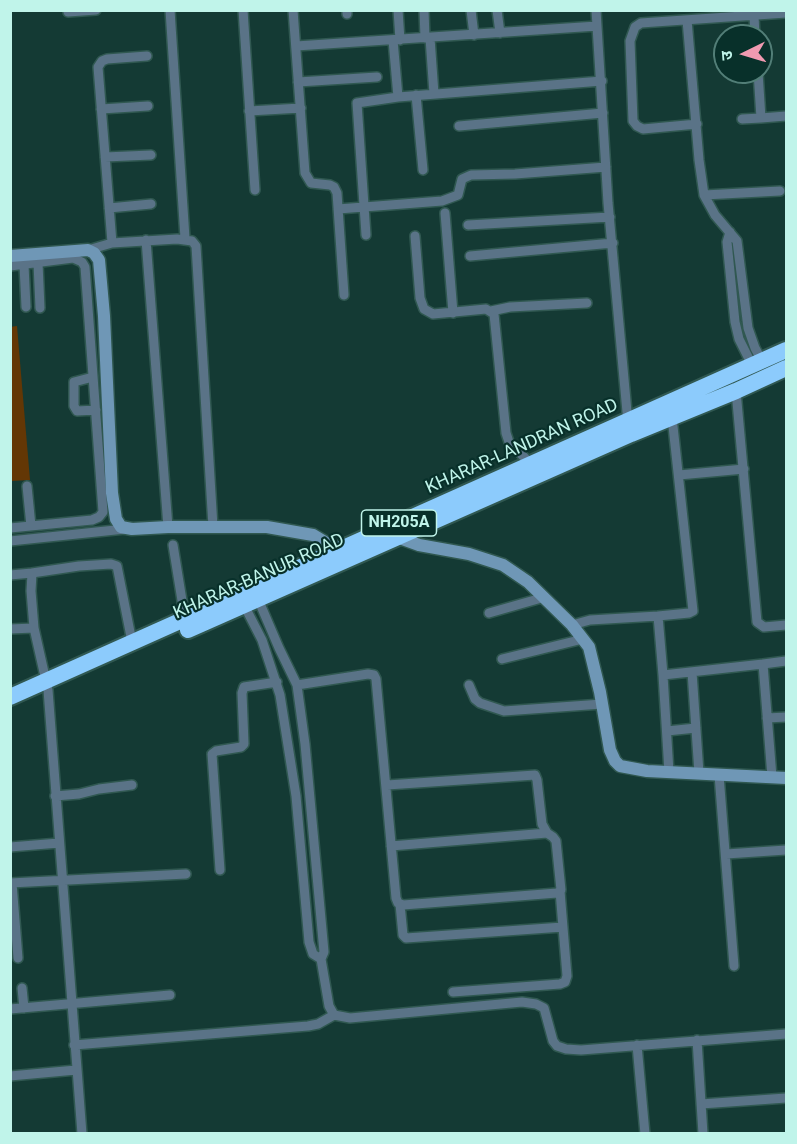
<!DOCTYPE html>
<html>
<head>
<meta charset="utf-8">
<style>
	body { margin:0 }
	#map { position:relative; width:797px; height:1144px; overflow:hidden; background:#143a34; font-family:Roboto,"Noto Sans Devanagari",sans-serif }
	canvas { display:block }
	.frame { position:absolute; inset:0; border:12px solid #c0f4ea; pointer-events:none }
	.north { position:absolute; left:713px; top:24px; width:60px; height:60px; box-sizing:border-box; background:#08302a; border:2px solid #527e77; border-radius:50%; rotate:265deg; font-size:16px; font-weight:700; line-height:24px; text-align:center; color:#c0f4ea }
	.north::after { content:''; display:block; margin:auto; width:21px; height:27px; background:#f19ab1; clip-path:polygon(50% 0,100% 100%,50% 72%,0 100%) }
</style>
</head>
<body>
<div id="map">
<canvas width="797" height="1144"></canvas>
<div class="frame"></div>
<div class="north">उ</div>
</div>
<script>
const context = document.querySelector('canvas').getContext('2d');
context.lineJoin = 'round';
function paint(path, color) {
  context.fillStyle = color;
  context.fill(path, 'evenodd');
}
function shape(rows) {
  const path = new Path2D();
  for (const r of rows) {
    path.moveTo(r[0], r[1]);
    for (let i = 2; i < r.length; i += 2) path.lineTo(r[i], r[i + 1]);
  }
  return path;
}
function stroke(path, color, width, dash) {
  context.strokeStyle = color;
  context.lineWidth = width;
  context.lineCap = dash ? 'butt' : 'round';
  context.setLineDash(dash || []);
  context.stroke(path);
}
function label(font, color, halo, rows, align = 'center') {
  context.font = font + ' Roboto,sans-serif';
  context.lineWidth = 4.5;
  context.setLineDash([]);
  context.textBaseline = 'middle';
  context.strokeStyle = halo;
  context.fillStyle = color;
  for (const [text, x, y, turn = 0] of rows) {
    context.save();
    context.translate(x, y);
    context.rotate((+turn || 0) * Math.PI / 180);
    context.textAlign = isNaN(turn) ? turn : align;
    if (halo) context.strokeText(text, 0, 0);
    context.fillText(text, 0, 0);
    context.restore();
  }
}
paint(shape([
	[17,326,30,480,11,481,10,327]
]), '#633705');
const street = shape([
	[170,10,185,238],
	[243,10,255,190],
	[293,10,305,173,311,183,330,185,334,187,337,193,344,295],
	[347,10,347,14],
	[398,10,400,40],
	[424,10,425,38],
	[471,10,474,35],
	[497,10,500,33],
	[596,10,608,203,628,423],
	[68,12,96,10],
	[754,15,755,36],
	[687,20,699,160,704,195,715,215,737,241,748,328,755,348,762,361],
	[430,38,434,94],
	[393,40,398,97],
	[296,46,597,26],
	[758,72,761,118,786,116],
	[298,82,377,77],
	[416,95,423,170],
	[101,109,148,106],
	[249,111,301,108],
	[742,119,761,118],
	[697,124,643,129,637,126,633,121,630,41,635,27,641,23,655,22,786,13],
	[459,126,603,113],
	[105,157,151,155],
	[704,195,780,191],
	[109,208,151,204],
	[338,209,442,201,458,195,462,179,471,175,515,174,606,167],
	[445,213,453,313],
	[468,225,610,217],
	[730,232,727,242,735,322,739,339,752,365],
	[366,235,357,103,398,97,602,81],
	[415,236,420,298,424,309,433,314,486,309,494,314,506,433,509,442,525,458,529,466],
	[146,240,168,527],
	[112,243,98,67,102,61,107,59,147,56],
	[88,250,112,243,177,239,192,241,196,246,213,527],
	[470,256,613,243],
	[38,263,40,308],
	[24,265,26,307],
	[10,266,73,258,82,262,85,267,103,512,99,517,92,520,10,528],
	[491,311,510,307,587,303],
	[93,377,74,382,74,406,77,411,96,410],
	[736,391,757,622,764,627,786,625],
	[679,475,744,469],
	[27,486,31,526],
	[10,541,125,529],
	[173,545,185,619],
	[10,575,32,573],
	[258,599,279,648,297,685,305,744,324,952,321,959,329,1006,334,1015,350,1018,522,1002,536,1004,544,1008,553,1041,557,1046,566,1049,581,1050,786,1034],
	[244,605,262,640,280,695,296,796,309,942,313,954,321,959],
	[489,613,545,597],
	[572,625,590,620,658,616],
	[10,629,34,628],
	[502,659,583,639],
	[692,672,699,773],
	[663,675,658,616,689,613,693,611,672,417],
	[297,685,368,674,374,675,376,679,396,898,398,903,403,905,557,893,561,890,556,841,553,837,547,833,542,824,537,780,535,775,387,785],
	[469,685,475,699,480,703,504,711,602,704],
	[767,718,786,717],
	[667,731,696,728],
	[669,772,663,675,763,664],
	[719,775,734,966],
	[772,777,763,664,786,661],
	[55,796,79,794,99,789,132,785],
	[391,846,547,833],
	[10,847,59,843],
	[726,854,786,850],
	[220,870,212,754,216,751,241,747,244,744,242,693,244,687,277,682],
	[10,883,186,874],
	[12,883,18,958],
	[400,904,403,935,406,938,563,927],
	[22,988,24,1008],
	[453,992,560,984,565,982,567,976,560,891],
	[10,1009,170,995],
	[697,1040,703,1134],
	[74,1045,308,1026,318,1024,334,1015],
	[637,1045,645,1134],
	[10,1076,76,1070],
	[701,1104,786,1098],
	[82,1134,48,690,34,628,31,591,32,573,79,566,111,564,117,566,132,642]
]);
const secondary = shape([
	[10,256,88,250,94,253,99,260,104,316,112,493,116,519,121,527,132,529,168,527,267,527,313,535,338,550],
	[396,532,397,537,419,545,469,554,503,565,528,582,572,625,589,647,600,692,610,750,615,761,620,766,647,771,786,778]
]);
const highway = shape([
	[188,630,631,434,736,391,786,368],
	[10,697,786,350]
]);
stroke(street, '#305851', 12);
stroke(secondary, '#305851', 15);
stroke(highway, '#305851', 20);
stroke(street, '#5a7387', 9);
stroke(secondary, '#6f97b6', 12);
stroke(highway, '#8ccbfc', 16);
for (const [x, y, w] of [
	[399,523,75]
]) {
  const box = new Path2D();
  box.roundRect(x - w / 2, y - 13, w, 26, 4.5);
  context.fillStyle = '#08302a';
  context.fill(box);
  stroke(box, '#c0f4ea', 1.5);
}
label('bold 16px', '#c0f4ea', null, [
	["NH205A",399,523]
]);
label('18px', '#c0f4ea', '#08302a', [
	["KHARAR-LANDRAN ROAD",522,447,-24],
	["KHARAR-BANUR ROAD",259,577,-24]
]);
</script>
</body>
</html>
